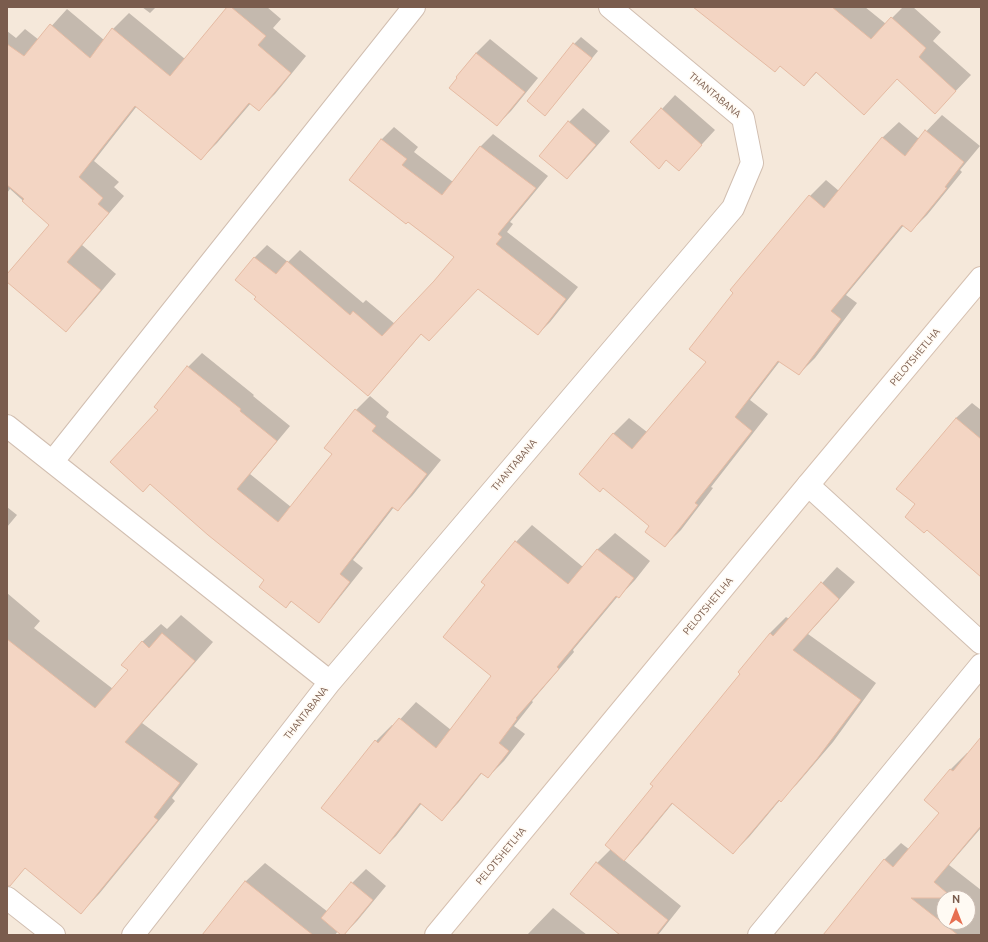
<!DOCTYPE html>
<html>
<head>
<meta charset="utf-8">
<style>
	body { margin:0 }
	#map { position:relative; width:988px; height:942px; overflow:hidden; background:#fdf6ec; font-family:Ubuntu,sans-serif }
	canvas { display:block }
	.frame { position:absolute; inset:0; border:8px solid #7a5c4d; pointer-events:none }
	.north { position:absolute; left:936px; top:890px; width:40px; height:40px; box-sizing:border-box; background:#fffaf3; border:1px solid #cabbb1; border-radius:50%; rotate:0deg; font-size:11px; font-weight:700; line-height:16px; text-align:center; color:#7a5c4d }
	.north::after { content:''; display:block; margin:auto; width:14px; height:18px; background:#e76f51; clip-path:polygon(50% 0,100% 100%,50% 72%,0 100%) }
</style>
</head>
<body>
<div id="map">
<canvas width="988" height="942"></canvas>
<div class="frame"></div>
<div class="north">N</div>
</div>
<script>
const context = document.querySelector('canvas').getContext('2d');
context.lineJoin = 'round';
function paint(path, color) {
  context.fillStyle = color;
  context.fill(path, 'evenodd');
}
function shape(rows) {
  const path = new Path2D();
  for (const r of rows) {
    path.moveTo(r[0], r[1]);
    for (let i = 2; i < r.length; i += 2) path.lineTo(r[i], r[i + 1]);
  }
  return path;
}
function stroke(path, color, width, dash) {
  context.strokeStyle = color;
  context.lineWidth = width;
  context.lineCap = dash ? 'butt' : 'round';
  context.setLineDash(dash || []);
  context.stroke(path);
}
function label(font, color, halo, rows, align = 'center') {
  context.font = font + ' Ubuntu,sans-serif';
  context.lineWidth = 3;
  context.setLineDash([]);
  context.textBaseline = 'middle';
  context.strokeStyle = halo;
  context.fillStyle = color;
  for (const [text, x, y, turn = 0] of rows) {
    context.save();
    context.translate(x, y);
    context.rotate((+turn || 0) * Math.PI / 180);
    context.textAlign = isNaN(turn) ? turn : align;
    if (halo) context.strokeText(text, 0, 0);
    context.fillText(text, 0, 0);
    context.restore();
  }
}
paint(shape([
	[7,7,981,7,981,935,7,935],
	[944,898,968,898,968,922,944,922]
]), '#f5e8da');
paint(shape([
	[142,7,156,7,150,13],
	[228,7,267,7,281,19,273,28,306,56,275,94,259,110,251,103,217,143,201,159,137,106,94,161,119,182,114,187,124,196,82,245,116,274,82,314,66,330,7,281,7,276,50,225,10,189,7,193,7,31,16,38,25,29,39,40,67,9,104,40,113,29,129,13,185,59],
	[696,7,865,7,886,24,903,7,913,7,941,32,933,41,971,75,950,97,898,78,817,72,804,85,781,65],
	[581,37,598,51,545,115,574,44],
	[490,39,538,78,511,111,497,125,457,77,476,53],
	[675,95,715,130,692,155,667,159,659,168,662,109],
	[583,108,610,131,581,164,567,178,541,156,569,122],
	[942,115,980,146,960,170,962,172,927,215,911,231,904,225,846,295,857,303,815,358,799,374,780,361,750,400,768,414,711,487,713,488,681,530,665,546,651,526,613,434,629,418,647,432,708,362,810,196,826,180,839,191,882,138,899,122,919,139],
	[394,127,418,147,414,152,453,182,481,146,493,134,548,176,510,222,513,224,507,232,578,287,550,322,538,334,478,288,422,333,380,382,368,394,237,279,255,257,267,245,288,262,300,250,363,303,366,300,395,324,435,282,455,257,351,179,382,139],
	[202,353,254,395,253,396,290,426,250,474,291,507,333,454,356,410,370,396,389,412,386,417,441,460,412,496,398,510,394,507,353,560,363,568,332,607,318,621,292,601,286,607,265,580,159,410,188,367],
	[972,403,981,410,981,561,956,418],
	[7,507,17,515,7,527],
	[532,525,583,567,598,549,615,533,650,561,635,580,619,597,618,596,573,650,574,652,532,701,533,702,514,726,525,734,504,761,488,777,482,773,458,803,442,820,422,803,396,836,380,852,376,741,392,725,394,726,416,702,451,730,493,676,487,585,483,582,516,542],
	[837,567,855,582,808,634,876,683,833,742,797,784,780,800,749,837,733,853,673,803,640,843,624,860,681,906,658,935,622,935,597,863,611,849,655,786,742,674,770,633,786,617,789,619],
	[7,593,40,621,34,628,113,689,129,670,142,642,161,624,167,629,181,615,213,642,142,723,198,764,172,798,175,801,99,894,81,913,26,867,16,877,7,870],
	[981,739,981,828,949,865,981,890,981,935,824,935,884,860,901,843,910,850,940,813,925,800,951,769,967,753,969,754],
	[944,898,968,898,968,922,944,922],
	[265,863,328,912,352,883,366,869,386,886,357,921,343,935,338,931,335,935,223,935,245,882],
	[553,908,587,935,527,935]
]), '#0003');
const building = shape([
	[227,7,231,7,266,36,258,45,291,73,259,111,249,103,201,160,135,106,79,177,103,198,98,204,109,213,67,262,101,290,66,332,7,282,7,274,49,225,22,201,24,199,7,185,7,44,24,56,50,24,90,58,112,28,170,76,227,7],
	[693,7,832,7,871,39,891,17,926,48,919,57,956,91,935,114,897,79,864,115,816,72,804,86,780,66,775,72,693,7],
	[573,43,592,58,545,116,527,101,573,43],
	[476,53,525,92,497,126,449,88,457,78,456,77,476,53],
	[661,108,702,145,679,171,666,160,659,169,630,142,661,108],
	[568,121,596,145,567,179,539,156,568,121],
	[925,130,964,162,945,187,947,188,911,232,902,225,831,311,841,319,799,375,778,361,735,417,752,431,695,503,698,505,665,547,645,532,649,526,603,488,600,492,579,474,613,433,632,449,706,362,689,349,733,293,730,290,809,195,824,208,882,137,905,156,925,130],
	[381,139,407,159,402,165,442,195,480,146,536,188,498,234,502,237,496,244,566,299,538,335,478,289,429,341,421,334,368,396,254,299,256,297,235,280,254,257,276,274,287,261,350,315,353,311,382,336,434,281,454,257,408,222,406,224,349,180,381,139],
	[187,366,241,409,240,411,277,441,237,489,278,522,332,454,324,448,355,409,376,426,372,431,427,474,398,511,392,507,340,574,350,582,319,623,291,601,286,608,259,587,264,580,208,535,150,484,143,492,110,462,158,410,154,407,187,366],
	[956,418,981,439,981,577,927,530,924,533,905,517,915,504,896,489,956,418],
	[515,541,568,584,597,549,634,578,619,598,616,596,557,667,559,669,516,718,517,719,499,743,509,751,488,778,481,773,442,821,420,803,380,854,321,808,375,740,378,743,399,718,436,748,491,676,443,637,485,585,481,582,515,541],
	[821,582,839,599,793,650,861,700,817,759,781,802,779,800,733,854,672,803,624,861,605,845,653,786,650,784,740,674,738,672,770,633,773,636,821,582],
	[162,633,195,661,125,742,180,783,154,817,158,820,81,914,25,868,10,886,7,886,7,639,95,708,128,670,121,665,142,641,149,648,162,633],
	[981,737,981,826,934,882,953,898,911,898,958,935,823,935,884,859,893,867,939,813,924,800,950,769,953,771,981,737],
	[596,862,668,920,656,935,620,935,570,894,596,862],
	[245,881,313,935,202,935,245,881],
	[351,882,373,900,344,935,341,935,321,918,351,882]
]);
paint(building, '#f3d5c3');
stroke(building, '#e6bba3', 1);
const street = shape([
	[7,426,330,682],
	[53,461,414,7],
	[808,485,981,643],
	[7,898,54,935],
	[133,935,330,682,733,208,752,163,743,118,610,7],
	[759,935,981,665]
]);
const secondary = shape([
	[436,935,808,485,981,278]
]);
stroke(street, '#d1beb0', 24);
stroke(secondary, '#d6c0b0', 24);
stroke(street, '#fff', 22);
stroke(secondary, '#fff', 22);
label('10px', '#7a5c4d', '#fffaf3', [
	["THANTABANA",715,95,40],
	["PELOTSHETLHA",915,357,-50],
	["THANTABANA",514,465,-50],
	["PELOTSHETLHA",708,606,-50],
	["THANTABANA",306,713,-52],
	["PELOTSHETLHA",501,856,-50]
]);
</script>
</body>
</html>
